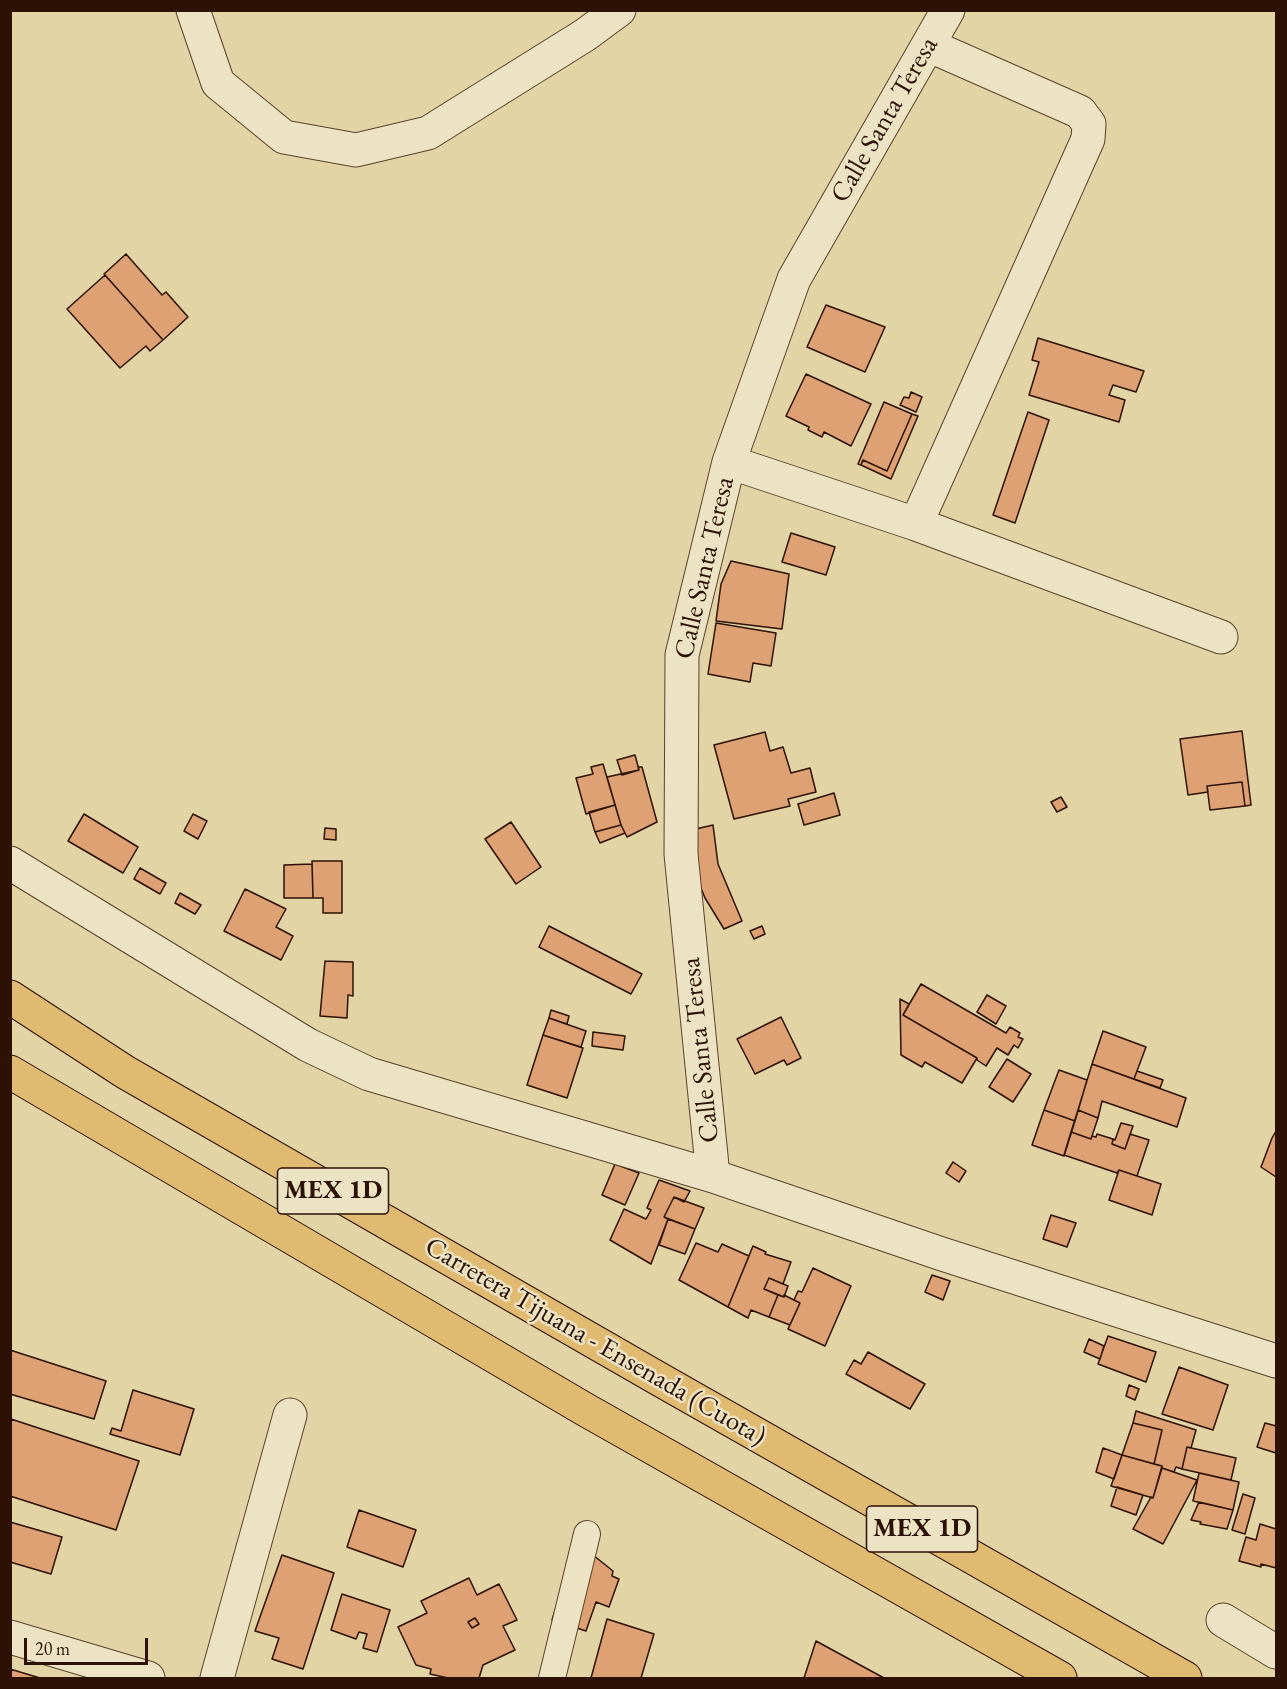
<!DOCTYPE html>
<html>
<head>
<meta charset="utf-8">
<style>
	body { margin:0 }
	#map { position:relative; width:1287px; height:1689px; overflow:hidden; background:#e2d4a4; font-family:"EB Garamond",serif }
	canvas { display:block }
	.frame { position:absolute; inset:0; border:12px solid #2c1104; pointer-events:none }
	.scale { position:absolute; left:24px; top:1638px; width:124px; height:27px; box-sizing:border-box; border:3px solid #2c1104; border-top:0; padding-left:8px; font-size:18px; line-height:21px; white-space:nowrap; color:#2c1104; -webkit-text-stroke:4px #ece3c4; paint-order:stroke }
</style>
</head>
<body>
<div id="map">
<canvas width="1287" height="1689"></canvas>
<div class="frame"></div>
<div class="scale">20 m</div>
</div>
<script>
const context = document.querySelector('canvas').getContext('2d');
context.lineJoin = 'round';
function paint(path, color) {
  context.fillStyle = color;
  context.fill(path, 'evenodd');
}
function shape(rows) {
  const path = new Path2D();
  for (const r of rows) {
    path.moveTo(r[0], r[1]);
    for (let i = 2; i < r.length; i += 2) path.lineTo(r[i], r[i + 1]);
  }
  return path;
}
function stroke(path, color, width, dash) {
  context.strokeStyle = color;
  context.lineWidth = width;
  context.lineCap = dash ? 'butt' : 'round';
  context.setLineDash(dash || []);
  context.stroke(path);
}
function label(font, color, halo, rows, align = 'center') {
  context.font = font + ' "EB Garamond",serif';
  context.lineWidth = 5;
  context.setLineDash([]);
  context.textBaseline = 'middle';
  context.strokeStyle = halo;
  context.fillStyle = color;
  for (const [text, x, y, turn = 0] of rows) {
    context.save();
    context.translate(x, y);
    context.rotate((+turn || 0) * Math.PI / 180);
    context.textAlign = isNaN(turn) ? turn : align;
    if (halo) context.strokeText(text, 0, 0);
    context.fillText(text, 0, 0);
    context.restore();
  }
}
const building = shape([
	[126,254,162,295,166,292,188,317,163,340,104,274,126,254],
	[105,275,163,340,150,351,146,346,120,368,67,309,105,275],
	[826,305,885,327,865,372,807,347,826,305],
	[1038,338,1144,371,1136,392,1113,385,1109,395,1125,400,1119,422,1029,395,1039,362,1032,360,1038,338],
	[806,374,871,404,851,446,824,432,822,437,808,430,809,427,786,416,806,374],
	[911,392,922,397,916,412,900,405,904,397,909,398,911,392],
	[884,402,912,414,887,471,863,460,861,465,858,464,884,402],
	[1028,412,1049,420,1015,523,993,515,1028,412],
	[912,414,918,416,891,479,861,465,863,460,887,471,912,414],
	[791,533,835,547,826,575,782,562,791,533],
	[731,561,789,574,782,629,716,621,721,584,731,561],
	[716,623,776,633,771,666,753,663,750,682,708,674,716,623],
	[1242,731,1251,805,1245,806,1242,782,1207,786,1208,792,1188,795,1180,739,1242,731],
	[765,732,770,751,783,747,791,773,810,768,816,792,788,799,790,806,734,819,714,745,765,732],
	[635,755,639,770,622,775,617,760,635,755],
	[603,764,615,805,586,814,576,778,593,774,591,767,603,764],
	[638,767,642,767,657,822,627,837,621,825,607,777,639,770,638,767],
	[1242,782,1245,806,1210,810,1207,786,1242,782],
	[834,793,840,815,804,825,798,804,834,793],
	[1061,797,1067,807,1057,812,1051,802,1061,797],
	[615,805,621,825,595,832,589,812,615,805],
	[84,814,138,847,123,873,68,841,84,814],
	[193,814,207,821,198,839,184,831,193,814],
	[511,822,541,867,516,884,485,839,511,822],
	[621,825,625,833,600,843,595,832,621,825],
	[713,825,718,864,742,921,724,929,705,898,694,871,687,831,713,825],
	[325,828,336,829,336,840,324,839,325,828],
	[312,861,342,861,342,913,323,913,323,898,313,898,312,861],
	[312,864,313,898,284,898,284,865,312,864],
	[140,868,166,883,160,894,134,879,140,868],
	[245,889,286,909,276,927,293,936,281,960,224,931,245,889],
	[180,893,201,905,195,914,175,903,180,893],
	[549,926,642,974,631,994,539,947,549,926],
	[762,926,765,934,754,939,750,931,762,926],
	[325,961,353,962,353,996,348,995,347,1018,320,1016,325,961],
	[921,984,1006,1033,1010,1027,1020,1033,1018,1037,1023,1039,1018,1048,1014,1045,1008,1055,997,1048,986,1066,977,1060,977,1058,903,1015,921,984],
	[987,995,1006,1006,996,1024,977,1012,987,995],
	[900,999,909,1004,903,1015,977,1058,962,1083,925,1062,922,1067,901,1055,900,999],
	[551,1010,569,1016,567,1024,549,1018,551,1010],
	[781,1017,801,1058,787,1065,784,1060,755,1074,737,1039,781,1017],
	[549,1018,586,1031,581,1047,543,1035,549,1018],
	[1103,1031,1146,1047,1134,1079,1092,1064,1103,1031],
	[593,1032,625,1036,623,1050,592,1046,593,1032],
	[543,1035,583,1048,567,1098,527,1085,543,1035],
	[1007,1059,1031,1074,1013,1102,989,1087,1007,1059],
	[1092,1064,1186,1098,1177,1127,1102,1101,1098,1118,1078,1110,1092,1064],
	[1059,1070,1087,1080,1075,1121,1044,1110,1059,1070],
	[1137,1071,1163,1080,1160,1088,1134,1079,1137,1071],
	[1044,1110,1075,1121,1064,1156,1032,1145,1044,1110],
	[1078,1110,1098,1118,1091,1139,1071,1132,1078,1110],
	[1121,1123,1133,1126,1125,1149,1112,1144,1113,1139,1115,1140,1121,1123],
	[1276,1131,1276,1177,1261,1167,1272,1138,1276,1131],
	[1071,1132,1091,1139,1092,1136,1096,1137,1097,1134,1113,1139,1112,1144,1125,1149,1130,1134,1149,1140,1137,1176,1119,1170,1117,1173,1064,1155,1071,1132],
	[953,1162,966,1171,959,1182,946,1173,953,1162],
	[615,1164,639,1173,625,1205,602,1195,615,1164],
	[1119,1170,1161,1184,1152,1215,1109,1200,1119,1170],
	[659,1180,690,1191,684,1202,674,1197,664,1217,668,1219,651,1264,610,1240,624,1209,646,1219,651,1210,647,1208,659,1180],
	[674,1197,704,1208,695,1229,664,1217,674,1197],
	[1051,1215,1076,1223,1067,1247,1043,1239,1051,1215],
	[668,1219,695,1229,685,1254,659,1245,668,1219],
	[696,1243,718,1252,722,1244,749,1256,728,1307,679,1280,696,1243],
	[753,1246,766,1252,765,1254,791,1262,783,1284,769,1278,764,1289,778,1295,769,1317,751,1310,748,1318,728,1307,753,1246],
	[813,1268,851,1286,825,1346,788,1329,800,1303,794,1300,798,1291,802,1292,813,1268],
	[932,1275,950,1281,943,1300,925,1292,932,1275],
	[769,1278,788,1286,784,1297,764,1289,769,1278],
	[778,1295,784,1297,784,1295,800,1303,790,1325,769,1317,778,1295],
	[1108,1336,1156,1352,1146,1382,1098,1364,1108,1336],
	[1089,1339,1104,1346,1100,1359,1084,1352,1089,1339],
	[10,1350,106,1381,94,1419,10,1394,10,1350],
	[868,1352,925,1384,910,1409,846,1374,854,1360,861,1364,868,1352],
	[1179,1367,1228,1385,1213,1430,1162,1414,1179,1367],
	[1129,1385,1139,1389,1135,1400,1126,1396,1129,1385],
	[133,1390,194,1409,180,1455,110,1434,112,1428,121,1431,133,1390],
	[1136,1411,1196,1430,1191,1448,1187,1447,1182,1469,1176,1467,1174,1472,1162,1468,1162,1466,1154,1464,1162,1430,1133,1423,1136,1411],
	[11,1419,139,1461,116,1530,10,1496,11,1419],
	[1133,1423,1162,1430,1154,1464,1122,1455,1133,1423],
	[1265,1423,1276,1426,1276,1453,1257,1447,1265,1423],
	[1187,1447,1236,1458,1231,1480,1182,1469,1187,1447],
	[1103,1448,1122,1455,1114,1479,1096,1472,1103,1448],
	[1122,1455,1162,1466,1153,1498,1111,1486,1122,1455],
	[1162,1468,1197,1480,1163,1544,1133,1529,1151,1497,1153,1498,1162,1468],
	[1199,1473,1239,1482,1233,1510,1193,1501,1199,1473],
	[1117,1487,1143,1495,1136,1515,1111,1506,1117,1487],
	[1243,1494,1255,1498,1245,1534,1232,1530,1243,1494],
	[1199,1502,1233,1510,1227,1529,1200,1524,1201,1522,1191,1520,1199,1502],
	[359,1510,416,1530,403,1567,347,1547,359,1510],
	[10,1522,62,1537,51,1574,10,1562,10,1522],
	[1260,1524,1276,1529,1276,1568,1261,1564,1261,1567,1239,1561,1246,1537,1256,1540,1260,1524],
	[575,1546,588,1551,613,1571,612,1576,619,1579,609,1607,596,1602,586,1631,552,1620,575,1546],
	[282,1555,334,1573,303,1669,272,1659,279,1638,255,1631,282,1555],
	[469,1578,477,1595,499,1584,517,1620,503,1626,515,1650,483,1665,479,1678,448,1678,430,1674,431,1669,416,1665,398,1627,427,1613,421,1601,469,1578],
	[475,1618,479,1624,472,1628,468,1622,475,1618],
	[342,1594,390,1610,377,1652,363,1648,367,1634,359,1632,356,1639,331,1630,342,1594],
	[475,1618,479,1624,472,1628,468,1622,475,1618],
	[607,1619,654,1634,641,1678,591,1678,607,1619],
	[816,1641,884,1678,804,1678,816,1641],
	[10,1669,40,1678,10,1678,10,1669]
]);
paint(building, '#dda173');
stroke(building, '#2c1104', 1.5);
const lane = shape([
	[552,1678,587,1534]
]);
const street = shape([
	[193,10,218,83,284,137,356,150,428,133,585,35,619,10],
	[729,462,916,524,1221,637],
	[916,524,1088,139,1089,124,1080,112,928,45],
	[10,863,308,1045,369,1074,713,1176,942,1254,1276,1361],
	[713,1176,681,854,682,655,729,462,794,279,948,10],
	[1223,1620,1276,1652],
	[10,1637,148,1678],
	[217,1678,290,1415]
]);
const highway = shape([
	[10,997,125,1072,659,1379,1185,1678],
	[10,1072,586,1410,1060,1678]
]);
stroke(lane, '#5a422c', 28);
stroke(street, '#5a422c', 35);
stroke(highway, '#2c1104', 35);
stroke(lane, '#ece3c4', 26);
stroke(street, '#ece3c4', 33);
stroke(highway, '#e1ba72', 33);
for (const [x, y, w] of [
	[333,1191,111],
	[922,1529,111]
]) {
  const box = new Path2D();
  box.roundRect(x - w / 2, y - 23, w, 46, 4.5);
  context.fillStyle = '#ece3c4';
  context.fill(box);
  stroke(box, '#2c1104', 1.5);
}
label('bold 26px', '#2c1104', null, [
	["MEX 1D",333,1191],
	["MEX 1D",922,1529]
]);
label('27px', '#2c1104', '#ece3c4', [
	["Calle Santa Teresa",885,120,-60],
	["Calle Santa Teresa",705,568,-77],
	["Calle Santa Teresa",701,1050,-96],
	["Carretera Tijuana - Ensenada (Cuota)",595,1342,30]
]);
</script>
</body>
</html>
